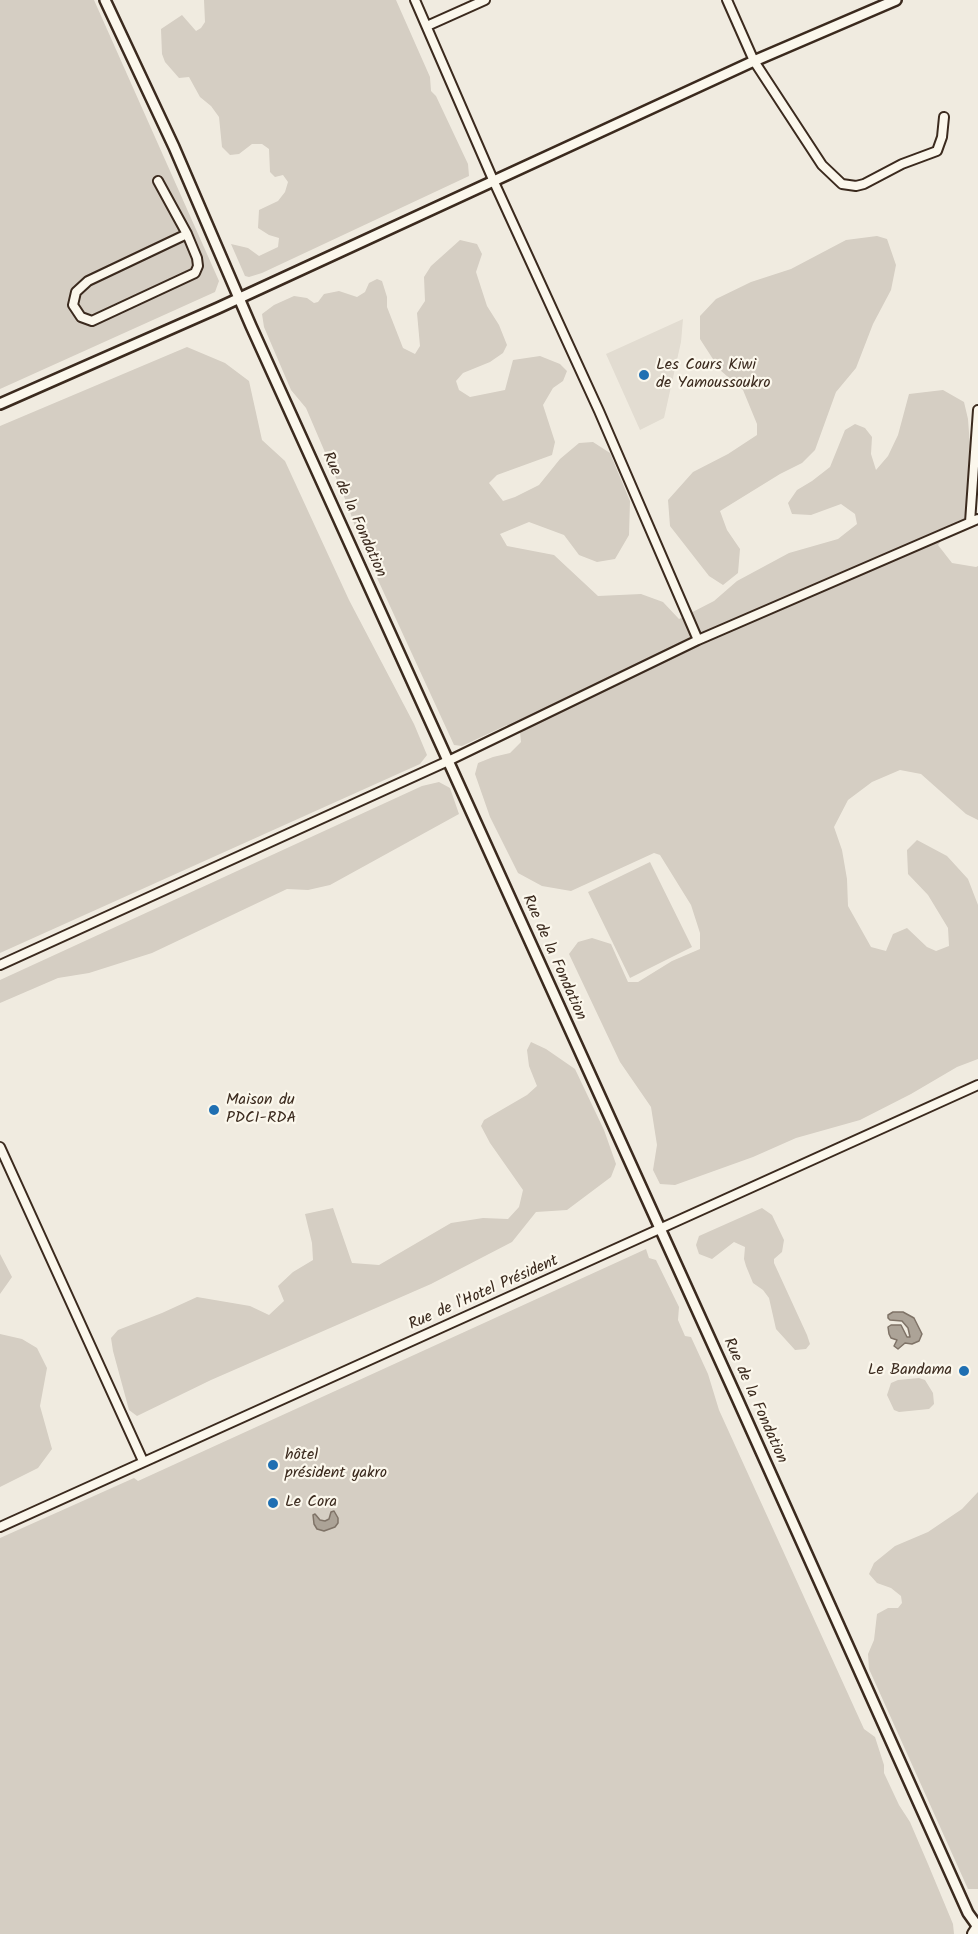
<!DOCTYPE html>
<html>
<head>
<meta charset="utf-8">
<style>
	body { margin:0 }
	canvas { display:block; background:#f0ebe0 }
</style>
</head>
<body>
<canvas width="978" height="1934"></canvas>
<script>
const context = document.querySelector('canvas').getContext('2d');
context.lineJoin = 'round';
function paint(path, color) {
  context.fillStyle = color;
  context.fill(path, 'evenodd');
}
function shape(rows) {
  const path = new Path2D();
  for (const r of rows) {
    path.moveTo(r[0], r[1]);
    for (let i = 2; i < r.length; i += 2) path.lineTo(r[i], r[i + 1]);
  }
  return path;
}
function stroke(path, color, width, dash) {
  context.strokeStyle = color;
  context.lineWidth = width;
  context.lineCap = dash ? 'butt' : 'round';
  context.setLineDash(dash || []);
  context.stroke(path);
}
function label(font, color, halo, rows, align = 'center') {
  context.font = font + ' Kalam,sans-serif';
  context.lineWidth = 4.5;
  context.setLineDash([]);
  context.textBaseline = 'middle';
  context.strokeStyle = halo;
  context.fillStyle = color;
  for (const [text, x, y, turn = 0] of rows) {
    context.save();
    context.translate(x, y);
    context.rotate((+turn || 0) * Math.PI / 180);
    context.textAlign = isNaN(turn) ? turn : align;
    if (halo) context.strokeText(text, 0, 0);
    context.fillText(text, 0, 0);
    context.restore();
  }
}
paint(shape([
	[683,319,681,342,664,418,640,430,606,354]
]), '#e2dcd1');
paint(shape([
	[0,0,94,0,219,281,215,292,0,389],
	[204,0,396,0,430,77,431,91,436,96,468,164,469,176,262,273,249,277,245,276,231,244,248,248,259,256,278,247,279,238,269,235,258,228,259,210,278,201,285,192,288,182,283,175,275,177,270,172,269,149,262,144,252,144,239,154,230,155,222,147,219,117,211,106,200,97,189,77,179,78,165,62,162,54,161,29,182,15,196,31,201,28,205,22],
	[877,236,887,239,896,265,891,290,873,324,856,368,836,392,815,450,802,463,780,474,720,511,727,530,740,549,738,573,723,585,709,576,670,526,668,500,693,472,728,454,757,435,757,424,743,390,720,370,700,339,700,316,716,299,751,282,791,269,846,240],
	[460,240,477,244,482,254,476,272,487,306,499,325,507,345,503,353,490,362,463,373,456,381,459,390,470,397,505,390,513,360,540,356,560,364,567,371,563,381,553,388,543,405,555,442,552,455,497,475,489,483,503,501,515,497,539,485,560,459,579,443,593,442,610,453,630,501,629,535,615,559,597,562,579,555,564,535,529,522,500,534,507,546,554,555,598,596,641,594,663,602,679,619,714,601,737,581,789,553,838,539,857,524,855,514,841,504,811,515,792,514,788,503,797,490,812,481,830,467,845,430,855,424,865,428,872,437,871,454,876,470,888,456,898,435,909,394,943,390,964,402,968,419,970,446,966,507,962,531,941,541,938,545,952,563,976,567,978,566,978,820,966,814,921,774,900,770,872,782,848,800,834,827,842,850,847,879,848,906,871,947,886,951,893,934,907,928,927,947,936,951,949,946,948,928,928,895,908,874,907,850,917,840,947,856,968,879,978,905,978,1059,957,1067,911,1094,860,1120,796,1138,753,1157,675,1185,660,1184,653,1170,657,1145,651,1107,620,1062,569,954,578,942,592,938,611,944,628,982,638,982,672,961,700,949,700,933,691,905,660,855,654,853,571,891,542,886,518,873,490,817,475,774,478,763,493,757,510,753,521,742,520,732,507,725,462,746,454,745,360,541,348,506,306,408,291,390,264,327,262,314,274,305,294,296,307,298,314,303,318,302,324,294,339,291,357,297,365,292,369,283,377,279,382,281,387,297,387,307,403,348,415,354,420,346,417,313,425,301,424,277,431,266],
	[187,347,225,363,249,381,262,440,285,461,349,600,414,724,427,755,420,764,0,953,0,426],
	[439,782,450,788,459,814,330,885,308,890,287,889,152,953,89,973,58,978,0,1003,0,980,422,786],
	[650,862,692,947,630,978,588,892],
	[531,1042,546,1049,575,1069,604,1130,616,1164,611,1177,567,1210,536,1212,512,1242,431,1284,211,1380,137,1416,129,1410,113,1351,111,1338,118,1330,162,1313,197,1297,250,1306,269,1315,284,1301,278,1286,293,1272,313,1260,312,1243,305,1214,333,1208,352,1263,379,1265,451,1223,483,1218,508,1219,519,1207,523,1190,490,1143,481,1126,484,1120,527,1095,537,1086,529,1066,527,1050],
	[762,1208,772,1215,784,1240,782,1252,774,1259,774,1263,807,1335,810,1344,806,1349,795,1350,776,1329,769,1298,763,1290,753,1283,746,1266,744,1259,745,1247,734,1242,712,1259,699,1254,696,1245,699,1236],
	[646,1249,649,1258,656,1260,679,1307,678,1320,685,1336,691,1337,708,1374,719,1410,864,1729,875,1737,884,1765,884,1773,899,1805,910,1822,928,1864,953,1924,954,1934,0,1934,0,1538,134,1478,138,1481],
	[0,1254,12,1277,0,1294],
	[0,1334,22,1339,37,1348,47,1368,40,1406,52,1449,38,1468,0,1487],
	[919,1378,925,1380,933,1393,934,1404,929,1409,899,1412,894,1410,887,1395,891,1383,898,1380],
	[978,1492,978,1889,968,1889,869,1669,868,1654,874,1640,877,1614,888,1608,898,1608,902,1603,901,1596,891,1588,877,1583,869,1574,874,1563,895,1546,928,1532,962,1509]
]), '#d5cec3');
const water = shape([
	[893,1312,903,1312,914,1318,922,1334,919,1341,912,1344,905,1343,898,1349,894,1346,897,1340,891,1338,889,1334,888,1327,891,1325,901,1325,907,1337,910,1337,908,1328,902,1321,890,1320,888,1318,888,1315,893,1312],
	[334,1511,338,1518,338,1523,335,1527,324,1531,317,1529,314,1524,313,1515,315,1514,320,1520,325,1521,329,1519,331,1512,334,1511]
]);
paint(water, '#aca397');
stroke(water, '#7f7367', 1.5);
const minor = shape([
	[415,0,494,182,599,411,698,640],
	[727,0,754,61,822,165,842,184,856,186,864,184,902,164,937,151,942,137,944,117],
	[427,26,485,0],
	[158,181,187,234,197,258,198,266,195,273,92,321,81,317,73,305,76,292,88,281,187,234],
	[970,522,978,410],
	[0,965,448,761,698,640,978,519],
	[0,1147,143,1461],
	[0,1527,978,1085]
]);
const tertiary = shape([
	[105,0,174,147,251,326,736,1396,968,1913,978,1927],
	[0,404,218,308,754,61,896,0]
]);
const trunk = shape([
	[974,1934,978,1928]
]);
stroke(minor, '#3b2a1e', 12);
stroke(tertiary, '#3b2a1e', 14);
stroke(trunk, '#3b2a1e', 16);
stroke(minor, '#fbf7ec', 8);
stroke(tertiary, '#fbf7ec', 9);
stroke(trunk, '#fbf7ec', 12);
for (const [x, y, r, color] of [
	[644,375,6,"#1f6fb2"],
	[214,1110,6,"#1f6fb2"],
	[964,1371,6,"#1f6fb2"],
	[273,1465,6,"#1f6fb2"],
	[273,1503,6,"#1f6fb2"]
]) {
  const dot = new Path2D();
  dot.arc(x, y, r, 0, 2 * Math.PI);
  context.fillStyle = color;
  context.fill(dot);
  stroke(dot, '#fbf7ec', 2);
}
label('16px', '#3b2a1e', '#fbf7ec', [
	["Les Cours Kiwi",656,366],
	["de Yamoussoukro",656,384],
	["Maison du",226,1101],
	["PDCI-RDA",226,1119],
	["Le Bandama",952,1371,"right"],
	["hôtel",285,1456],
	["président yakro",285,1474],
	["Le Cora",285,1503]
], 'left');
label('16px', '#3b2a1e', '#fbf7ec', [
	["Rue de la Fondation",353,515,66],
	["Rue de la Fondation",553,958,66],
	["Rue de l'Hotel Président",484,1294,-24],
	["Rue de la Fondation",754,1401,66]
]);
</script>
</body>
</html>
